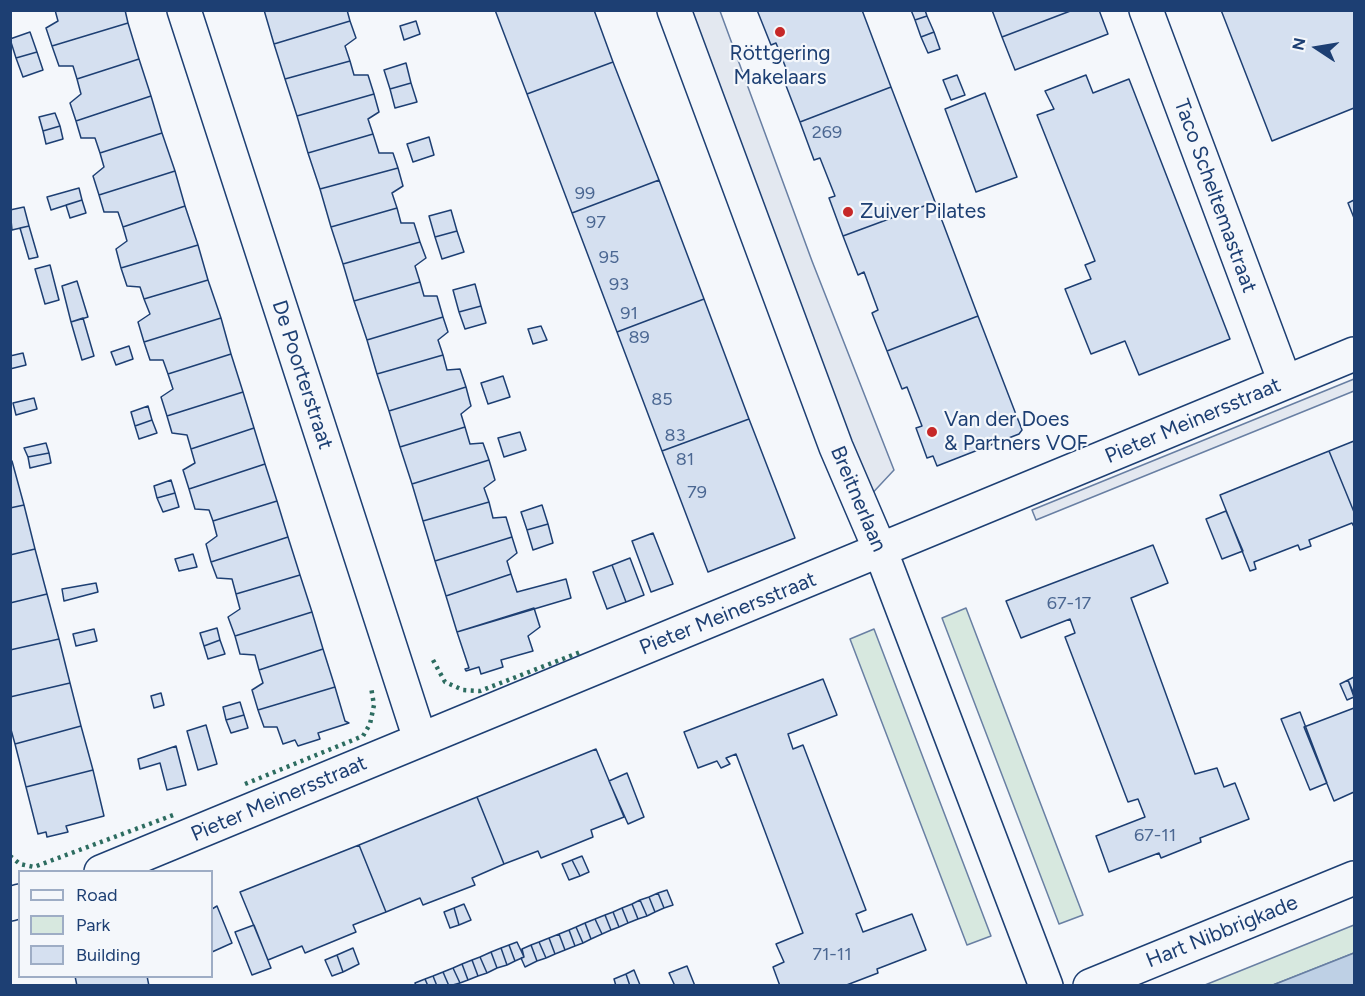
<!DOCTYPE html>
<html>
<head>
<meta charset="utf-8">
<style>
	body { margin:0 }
	#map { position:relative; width:1365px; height:996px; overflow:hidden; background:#f4f7fb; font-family:Figtree,sans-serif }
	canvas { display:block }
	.frame { position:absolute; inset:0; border:12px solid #1d3f73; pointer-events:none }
	.legend { position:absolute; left:18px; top:870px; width:195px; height:108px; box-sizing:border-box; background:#f4f7fb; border:2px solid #9eadc5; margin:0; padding:8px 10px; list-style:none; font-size:18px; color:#1d3f73 }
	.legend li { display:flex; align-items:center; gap:12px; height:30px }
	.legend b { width:30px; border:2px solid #9eadc5 }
	.north { position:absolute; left:1287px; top:18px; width:60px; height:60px; -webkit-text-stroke:4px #f4f7fb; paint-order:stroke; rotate:282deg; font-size:16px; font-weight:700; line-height:24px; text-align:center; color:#1d3f73 }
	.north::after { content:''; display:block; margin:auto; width:21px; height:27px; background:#1d3f73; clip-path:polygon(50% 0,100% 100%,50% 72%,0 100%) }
</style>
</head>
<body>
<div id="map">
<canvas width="1365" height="996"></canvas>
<div class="frame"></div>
<ul class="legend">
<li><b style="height:8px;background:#f4f7fb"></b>Road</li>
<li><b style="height:16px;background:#d7e8df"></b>Park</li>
<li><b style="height:16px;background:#d5e0f0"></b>Building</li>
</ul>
<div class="north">N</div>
</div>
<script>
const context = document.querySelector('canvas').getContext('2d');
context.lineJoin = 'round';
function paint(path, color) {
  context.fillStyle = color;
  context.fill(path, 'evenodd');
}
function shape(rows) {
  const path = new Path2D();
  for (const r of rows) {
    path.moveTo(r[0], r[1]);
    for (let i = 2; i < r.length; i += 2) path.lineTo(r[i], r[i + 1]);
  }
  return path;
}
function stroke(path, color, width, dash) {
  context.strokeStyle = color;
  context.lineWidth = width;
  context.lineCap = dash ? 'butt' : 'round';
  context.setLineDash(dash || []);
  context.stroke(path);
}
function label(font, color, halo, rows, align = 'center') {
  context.font = font + ' Figtree,sans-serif';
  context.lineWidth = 4.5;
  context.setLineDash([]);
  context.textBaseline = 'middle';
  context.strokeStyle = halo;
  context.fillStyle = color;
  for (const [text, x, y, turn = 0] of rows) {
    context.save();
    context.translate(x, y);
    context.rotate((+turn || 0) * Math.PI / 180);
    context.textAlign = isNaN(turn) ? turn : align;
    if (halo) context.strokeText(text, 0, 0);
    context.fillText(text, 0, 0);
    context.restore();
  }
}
const green = shape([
	[966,608,1083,915,1059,924,942,618,966,608],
	[874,629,991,936,967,945,850,639,874,629],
	[1354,925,1354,953,1273,985,1205,985,1354,925]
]);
paint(green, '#d7e8df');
stroke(green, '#687fa3', 1.5);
const parking = shape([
	[683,11,720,11,812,261,894,470,866,500,683,11],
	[1354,379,1354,391,1036,520,1032,510,1354,379]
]);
paint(parking, '#e3e8f0');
stroke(parking, '#687fa3', 1.5);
const water = shape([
	[1354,953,1354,985,1273,985,1354,953]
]);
paint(water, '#bed0e5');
stroke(water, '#687fa3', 1.5);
const building = shape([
	[55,10,125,10,128,23,52,46,46,28,58,21,55,10],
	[264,10,347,10,350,21,274,44,264,10],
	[495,10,594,10,613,62,527,94,495,10],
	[757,10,862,10,891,87,800,122,785,83,791,81,776,43,771,45,757,10],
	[911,10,925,10,927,16,915,20,911,10],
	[992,10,1073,10,1002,37,992,10],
	[1073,10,1099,10,1108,34,1015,70,1002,37,1073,10],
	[1221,10,1354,10,1354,108,1272,141,1221,10],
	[927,16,934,32,921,37,915,20,927,16],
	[350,21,356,38,345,46,350,61,285,79,274,44,350,21],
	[416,21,420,34,404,40,400,26,416,21],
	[128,23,139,59,77,79,73,66,59,66,52,46,128,23],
	[30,32,37,52,16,58,10,39,30,32],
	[934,32,940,49,928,53,921,37,934,32],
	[37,52,43,70,23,77,16,58,37,52],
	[139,59,151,96,76,121,70,103,81,94,77,79,139,59],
	[350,61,354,75,368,75,374,94,297,116,285,79,350,61],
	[613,62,659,180,572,213,527,94,613,62],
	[406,63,411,83,390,89,384,70,406,63],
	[957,75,965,95,951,100,943,80,957,75],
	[1086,75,1093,93,1129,79,1230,339,1139,375,1125,341,1091,354,1065,289,1091,279,1085,265,1095,261,1037,115,1054,109,1045,91,1086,75],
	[411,83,417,102,395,108,390,89,411,83],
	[891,87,935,202,843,236,829,198,835,196,820,158,814,160,800,122,891,87],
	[985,93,1017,177,976,192,945,109,985,93],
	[374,94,379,112,368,119,373,134,308,153,297,116,374,94],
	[151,96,162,133,100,153,95,138,81,138,76,121,151,96],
	[55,113,60,126,43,131,39,117,55,113],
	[60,126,63,139,46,144,43,131,60,126],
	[162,133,175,171,99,195,93,176,104,167,100,153,162,133],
	[373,134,379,153,393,153,398,168,320,189,308,153,373,134],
	[429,137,434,155,413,162,407,144,429,137],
	[398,168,403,186,392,193,397,208,331,227,320,189,398,168],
	[175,171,185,206,123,227,118,212,104,212,99,195,175,171],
	[659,180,704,299,617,332,572,213,659,180],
	[79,188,82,200,51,210,47,197,79,188],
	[82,200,86,213,70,218,66,205,82,200],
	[1354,200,1354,218,1348,203,1354,200],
	[935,202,978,316,887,351,872,313,878,310,864,272,858,275,843,236,935,202],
	[185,206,198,245,121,268,116,249,127,241,123,227,185,206],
	[24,207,29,226,12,230,10,210,24,207],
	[397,208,401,223,414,223,420,242,343,264,331,227,397,208],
	[451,210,457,231,435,237,429,216,451,210],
	[29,226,38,257,29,259,20,228,29,226],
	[457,231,464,252,442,259,435,237,457,231],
	[420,242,426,258,415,266,420,282,354,301,343,264,420,242],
	[198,245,208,280,144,299,140,287,127,286,121,268,198,245],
	[50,265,59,300,45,304,35,269,50,265],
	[208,280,221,318,144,342,138,322,150,314,144,299,208,280],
	[77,281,88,317,71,322,62,286,77,281],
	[420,282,424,296,437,296,443,317,367,340,354,301,420,282],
	[475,284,481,306,459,312,453,290,475,284],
	[704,299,749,419,662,451,617,332,704,299],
	[481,306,486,323,465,329,459,312,481,306],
	[978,316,1022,430,1019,434,937,466,933,456,927,458,916,428,922,426,907,387,902,389,887,351,978,316],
	[443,317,448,332,438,340,443,355,377,374,367,340,443,317],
	[83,318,94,356,82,360,71,322,83,318],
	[221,318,231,354,168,374,163,360,150,360,144,342,221,318],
	[541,326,547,340,533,344,528,329,541,326],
	[129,346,133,359,116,365,111,352,129,346],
	[23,353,26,365,10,369,10,356,23,353],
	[231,354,243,392,167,416,161,397,173,389,168,374,231,354],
	[443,355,447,370,460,369,466,387,389,411,377,374,443,355],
	[503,376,510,397,488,404,481,383,503,376],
	[466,387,471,406,461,414,465,427,400,447,389,411,466,387],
	[243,392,254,428,191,449,187,435,172,433,167,416,243,392],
	[34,398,37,409,16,415,13,403,34,398],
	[148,406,152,420,135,426,131,412,148,406],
	[749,419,795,538,708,572,662,451,749,419],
	[152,420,157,433,139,439,135,426,152,420],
	[465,427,470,444,483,443,489,460,412,484,400,447,465,427],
	[254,428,265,464,189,489,183,470,195,463,191,449,254,428],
	[520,432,526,450,504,457,498,438,520,432],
	[1354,441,1354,512,1329,451,1354,441],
	[46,443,49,453,28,457,24,448,46,443],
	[1329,451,1354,512,1354,527,1352,523,1309,540,1311,546,1300,550,1298,545,1254,562,1256,569,1250,571,1220,495,1329,451],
	[49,453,51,463,30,468,28,457,49,453],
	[489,460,495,480,484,488,489,502,423,521,412,484,489,460],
	[12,461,24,505,10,508,10,462,12,461],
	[265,464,277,501,213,521,209,510,195,509,189,489,265,464],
	[171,480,175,493,157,498,154,486,171,480],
	[175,493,179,507,163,512,157,498,175,493],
	[277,501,288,537,211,562,206,544,217,536,213,521,277,501],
	[489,502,493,518,506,517,512,537,435,561,423,521,489,502],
	[24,505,35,549,10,555,10,508,24,505],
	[542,505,548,524,527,530,521,512,542,505],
	[1226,511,1243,551,1222,559,1206,519,1226,511],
	[548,524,553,543,533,550,527,530,548,524],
	[653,533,673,584,651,592,632,541,653,533],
	[288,537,300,575,236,594,232,579,217,578,211,562,288,537],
	[512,537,517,553,507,561,511,574,446,596,435,561,512,537],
	[1153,545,1168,583,1131,598,1195,774,1217,768,1224,787,1235,783,1249,819,1200,838,1201,842,1161,858,1159,853,1109,872,1096,836,1145,817,1138,799,1128,802,1065,637,1075,633,1070,619,1021,638,1006,601,1153,545],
	[35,549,47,594,10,603,10,555,35,549],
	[193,554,197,567,179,571,175,559,193,554],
	[630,558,644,595,626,602,612,565,630,558],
	[612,565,626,602,607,609,593,572,612,565],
	[511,574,517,592,566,579,571,598,457,632,446,596,511,574],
	[300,575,312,612,235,636,228,617,240,609,236,594,300,575],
	[96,583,98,592,64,601,62,589,96,583],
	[47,594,59,639,10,650,10,603,47,594],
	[534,608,540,627,528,636,533,651,501,660,503,667,481,674,479,667,466,671,465,669,469,668,457,632,534,608],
	[312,612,323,649,259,670,255,655,240,654,235,636,312,612],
	[217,628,220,640,204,646,200,633,217,628],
	[94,629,97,641,76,646,73,634,94,629],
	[59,639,70,683,10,697,10,650,59,639],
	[220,640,225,654,208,659,204,646,220,640],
	[323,649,335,687,258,710,252,690,263,683,259,670,323,649],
	[1354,677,1354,694,1348,680,1354,677],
	[823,679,837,715,788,734,793,749,803,745,866,910,856,914,863,932,912,914,926,950,877,969,878,973,844,986,780,986,773,967,784,962,776,944,803,933,736,754,726,758,730,764,721,768,717,761,698,768,684,732,823,679],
	[1348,680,1354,697,1347,700,1340,684,1348,680],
	[70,683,81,726,15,744,10,726,10,697,70,683],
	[335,687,345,721,349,723,318,733,320,739,298,746,295,740,283,744,277,727,264,727,258,710,335,687],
	[161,693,164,705,154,708,151,696,161,693],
	[240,702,244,715,226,720,223,707,240,702],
	[1354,708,1354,792,1334,801,1304,727,1354,708],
	[1300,712,1327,783,1310,790,1281,719,1300,712],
	[244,715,248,728,231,733,226,720,244,715],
	[206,725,217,764,198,770,187,731,206,725],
	[81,726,93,770,26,787,15,744,81,726],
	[176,746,186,785,167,790,160,763,140,769,138,759,176,746],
	[596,749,624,817,591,830,593,837,566,848,541,858,538,851,504,864,477,797,596,749],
	[93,770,104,816,66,826,68,832,47,837,46,832,38,834,26,787,93,770],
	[627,773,644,817,628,824,609,781,627,773],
	[477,797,504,864,472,878,475,885,423,905,420,898,386,912,359,845,477,797],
	[359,845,386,912,353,925,356,932,305,953,302,946,268,960,240,892,359,845],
	[582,856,589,872,580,876,572,860,582,856],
	[572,860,580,876,569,880,562,864,572,860],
	[667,890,673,905,664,908,658,893,667,890],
	[658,893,664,908,655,912,649,897,658,893],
	[649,897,655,912,647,916,640,900,649,897],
	[640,900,647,916,638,919,632,904,640,900],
	[464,904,471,920,459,925,454,908,464,904],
	[632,904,638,919,628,923,622,908,632,904],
	[217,906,232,943,212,952,212,909,217,906],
	[454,908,459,925,450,928,444,912,454,908],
	[622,908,628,923,619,927,613,912,622,908],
	[613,912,619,927,611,930,605,915,613,912],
	[605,915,611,930,602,934,595,919,605,915],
	[595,919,602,934,591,939,585,923,595,919],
	[585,923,591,939,583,943,576,927,585,923],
	[254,925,271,968,252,975,235,932,254,925],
	[576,927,583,943,575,946,569,930,576,927],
	[569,930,575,946,565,950,559,934,569,930],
	[559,934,565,950,555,954,549,938,559,934],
	[549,938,555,954,546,958,539,942,549,938],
	[517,942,524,957,515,961,509,945,517,942],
	[539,942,546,958,537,961,531,945,539,942],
	[509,945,515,961,507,965,501,948,509,945],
	[531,945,537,961,525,967,521,958,524,957,522,949,531,945],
	[353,948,359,964,343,972,337,955,353,948],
	[501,948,507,965,497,968,491,952,501,948],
	[491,952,497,968,487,973,480,957,491,952],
	[337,955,343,972,332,976,325,960,337,955],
	[480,957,487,973,478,976,472,960,480,957],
	[472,960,478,976,468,980,462,964,472,960],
	[462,964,468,980,460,983,453,968,462,964],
	[687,966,695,986,675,986,669,973,687,966],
	[453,968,460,983,449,986,443,972,453,968],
	[634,970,640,985,640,986,630,986,626,974,634,970],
	[443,972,449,986,437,986,433,976,443,972],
	[626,974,630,986,616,986,614,979,626,974],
	[75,976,147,976,149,986,77,986,75,976],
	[433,976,437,986,428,986,425,979,433,976],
	[425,979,428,986,416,986,415,983,425,979]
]);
paint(building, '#d5e0f0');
stroke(building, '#1d3f73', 1.5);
const minor = shape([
	[184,10,420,739],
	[674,10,836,447,881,552,1046,986],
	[1146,10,1285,382],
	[101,872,1354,354],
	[10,904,20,901],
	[1090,986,1354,878]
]);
stroke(minor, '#1d3f73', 36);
stroke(minor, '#f4f7fb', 33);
stroke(shape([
	[433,660,445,682,463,690,480,691,583,651],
	[245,784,363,736,370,724,374,705,371,687],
	[10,856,20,864,34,867,176,814]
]), '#2c6c60', 4.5, [3, 4.5]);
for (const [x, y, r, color] of [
	[780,32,6,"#c62828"],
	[848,212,6,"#c62828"],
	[932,432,6,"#c62828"]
]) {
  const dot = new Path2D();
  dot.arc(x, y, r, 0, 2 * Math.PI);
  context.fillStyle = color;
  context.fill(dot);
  stroke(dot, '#f4f7fb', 2);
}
label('18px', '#4b6792', null, [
	["269",827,133],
	["99",585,194],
	["97",596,223],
	["95",609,258],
	["93",619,285],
	["91",629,314],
	["89",639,338],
	["85",662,400],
	["83",675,436],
	["81",685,460],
	["79",697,493],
	["67-17",1069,604],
	["67-11",1155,836],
	["71-11",832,955]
]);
label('21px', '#1d3f73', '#f4f7fb', [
	["Röttgering",780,54,"center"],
	["Makelaars",780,78,"center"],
	["Zuiver Pilates",860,212],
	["Van der Does",944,420],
	["& Partners VOF",944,444]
], 'left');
label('21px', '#1d3f73', '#f4f7fb', [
	["Taco Scheltemastraat",1215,196,70],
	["De Poorterstraat",302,375,72],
	["Pieter Meinersstraat",1193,421,-23],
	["Breitnerlaan",858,499,67],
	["Pieter Meinersstraat",728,614,-22],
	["Pieter Meinersstraat",279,799,-23],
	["Hart Nibbrigkade",1222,932,-22]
]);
</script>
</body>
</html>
